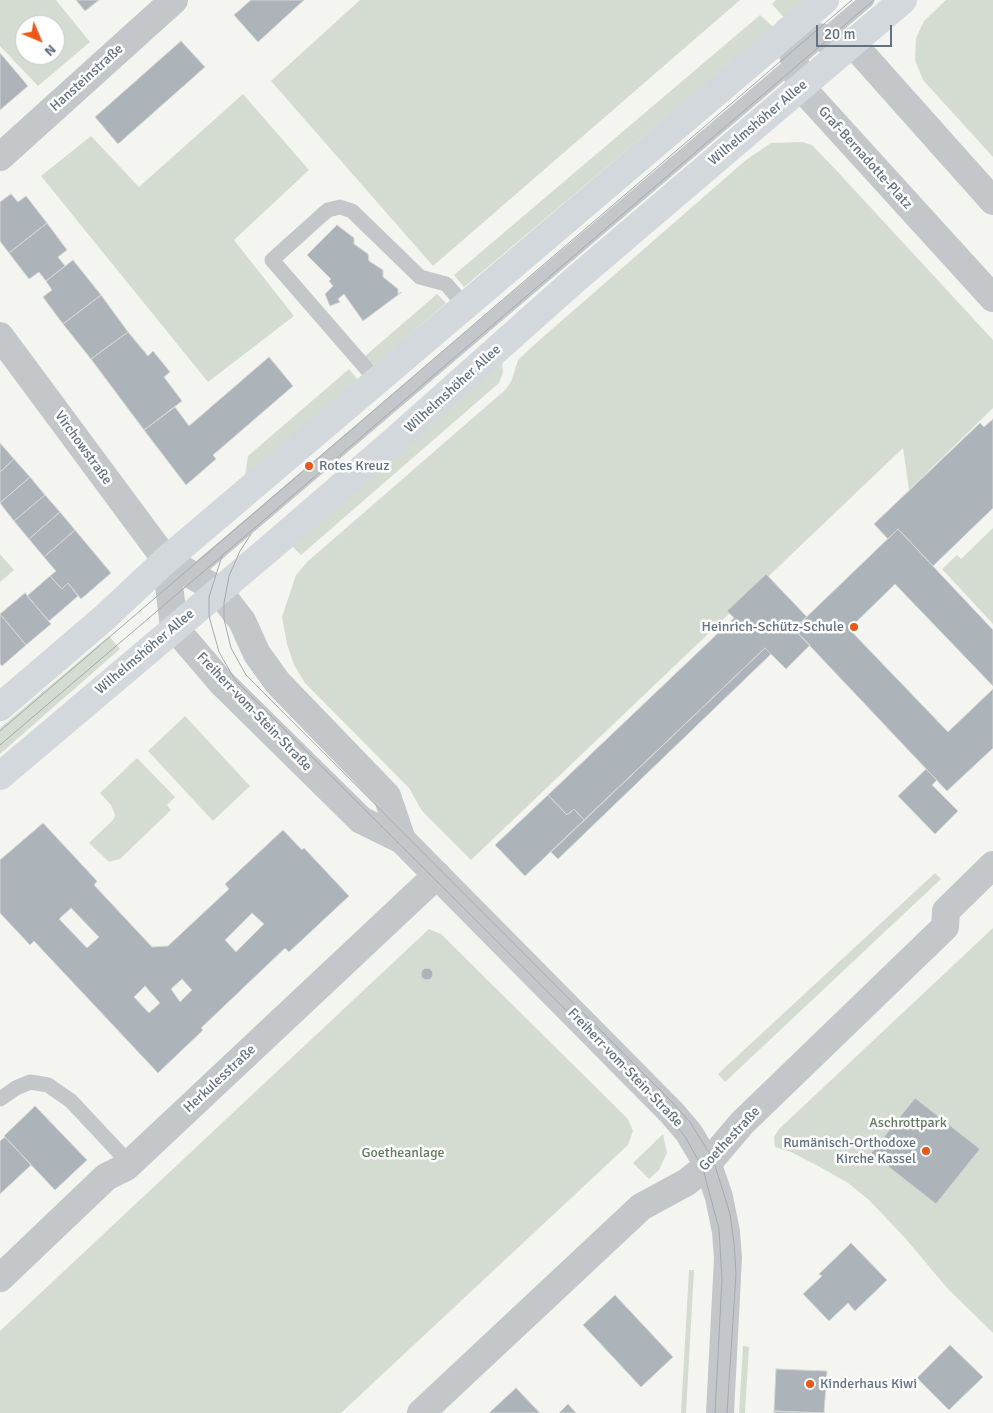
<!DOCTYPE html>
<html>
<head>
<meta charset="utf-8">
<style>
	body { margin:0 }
	#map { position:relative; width:993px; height:1413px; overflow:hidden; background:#f4f5f0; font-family:Signika,sans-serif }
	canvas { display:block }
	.north { position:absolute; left:15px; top:15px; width:50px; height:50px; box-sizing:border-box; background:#fff; border:1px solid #c0c7cd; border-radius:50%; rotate:135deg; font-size:14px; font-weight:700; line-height:20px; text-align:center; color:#627283 }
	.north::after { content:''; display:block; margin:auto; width:18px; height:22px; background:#ec5718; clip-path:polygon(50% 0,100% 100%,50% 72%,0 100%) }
	.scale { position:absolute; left:816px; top:25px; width:76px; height:22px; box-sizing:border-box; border:2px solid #627283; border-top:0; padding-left:6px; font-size:15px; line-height:18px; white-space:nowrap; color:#627283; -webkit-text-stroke:4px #fff; paint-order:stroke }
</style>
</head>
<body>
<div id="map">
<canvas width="993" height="1413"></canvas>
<div class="north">N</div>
<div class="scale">20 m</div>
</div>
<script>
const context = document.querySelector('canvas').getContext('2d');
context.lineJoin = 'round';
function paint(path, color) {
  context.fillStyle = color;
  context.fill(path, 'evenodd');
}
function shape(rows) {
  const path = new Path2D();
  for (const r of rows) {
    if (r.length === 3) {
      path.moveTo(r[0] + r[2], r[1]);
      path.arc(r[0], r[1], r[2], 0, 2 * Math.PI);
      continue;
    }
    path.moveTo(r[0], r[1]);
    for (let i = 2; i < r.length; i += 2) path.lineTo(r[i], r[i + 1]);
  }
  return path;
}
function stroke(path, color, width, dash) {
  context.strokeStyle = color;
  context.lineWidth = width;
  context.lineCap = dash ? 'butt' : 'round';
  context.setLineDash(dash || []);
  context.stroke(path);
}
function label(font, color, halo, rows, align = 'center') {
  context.font = font + ' Signika,sans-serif';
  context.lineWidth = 5;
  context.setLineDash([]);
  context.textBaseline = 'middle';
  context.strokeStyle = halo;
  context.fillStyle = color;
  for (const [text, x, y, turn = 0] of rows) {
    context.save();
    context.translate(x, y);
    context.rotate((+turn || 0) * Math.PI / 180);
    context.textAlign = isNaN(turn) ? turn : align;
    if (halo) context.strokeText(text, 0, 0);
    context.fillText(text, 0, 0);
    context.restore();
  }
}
paint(shape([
	[0,0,56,0,90,42,38,86,0,46],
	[25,25,55,25,55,55,25,55],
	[360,0,740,0,433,266,271,81],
	[776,0,807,0,785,19,772,4],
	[946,0,993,0,993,157,923,80,915,60,916,38,924,21],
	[760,15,773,27,464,287,454,275],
	[243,94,309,170,234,240,294,316,208,382,41,176,91,136,139,187],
	[802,142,812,145,836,170,993,340,993,408,909,490,903,448,471,860,422,811,409,788,305,683,294,665,287,644,282,617,296,575,307,562,505,390,511,382,518,360,535,344,746,160,771,143],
	[437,294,446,303,374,366,364,357],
	[502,362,503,372,499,383,301,555,292,546],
	[349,369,358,380,245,476,248,456],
	[993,528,993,624,942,569,957,555,961,559],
	[0,554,14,570,0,582],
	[109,636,120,649,0,754,0,728],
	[185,716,250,786,213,821,148,751],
	[137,758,175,797,167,805,171,810,120,859,109,862,89,843,113,820,115,815,111,805,100,793],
	[935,873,941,879,725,1082,718,1074],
	[993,928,993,1333,948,1289,905,1238,869,1200,848,1183,818,1166,791,1152,775,1147,774,1137,779,1129],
	[429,929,441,934,628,1119,633,1131,628,1145,341,1413,0,1413,0,1331],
	[663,1134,667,1153,659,1170,649,1179,633,1163],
	[689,1270,694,1270,686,1413,681,1413],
	[743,1346,749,1347,745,1413,739,1413]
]), '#d4dcd1');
const building = shape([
	[76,0,99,0,85,11,76,0],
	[251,0,304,0,258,42,234,15,251,0],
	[181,41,205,67,118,144,95,117,181,41],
	[0,53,28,86,0,110,0,53],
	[11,194,18,202,26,196,47,223,9,253,0,241,0,202,11,194],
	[47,223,67,250,58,257,65,266,46,281,39,272,29,279,9,253,47,223],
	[337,225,354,238,354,244,368,254,369,261,383,270,383,277,398,289,398,294,402,292,363,321,344,294,338,299,340,302,330,306,325,294,333,286,329,281,331,279,307,255,337,225],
	[73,260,101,295,63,324,43,297,52,290,46,281,73,260],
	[101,295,128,332,91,359,63,324,101,295],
	[128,332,148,356,153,351,170,372,164,377,182,401,144,430,91,359,128,332],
	[269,357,293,386,213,455,216,459,186,485,144,430,175,407,189,426,269,357],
	[993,419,993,508,933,566,898,529,888,539,874,524,980,423,984,427,993,419],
	[0,443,14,459,0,472,0,443],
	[14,459,30,477,0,503,0,472,14,459],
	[30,477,45,495,14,521,0,503,30,477],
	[45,495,60,512,29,539,14,521,45,495],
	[60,512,75,530,44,557,29,539,60,512],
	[898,529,993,630,993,686,895,584,849,629,948,732,993,689,993,748,947,791,794,629,898,529],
	[75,530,111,573,81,599,68,583,62,589,50,576,56,571,44,557,75,530],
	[766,574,807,617,794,629,810,645,786,669,765,648,584,820,574,809,567,815,548,795,734,618,727,611,766,574],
	[50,576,62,589,68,583,78,596,49,621,27,596,50,576],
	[25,593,51,624,26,645,0,614,25,593],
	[0,614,26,645,2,666,0,664,0,614],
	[765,648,771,654,558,859,551,852,765,648],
	[926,769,937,780,932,785,958,811,935,834,898,796,926,769],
	[548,795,567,815,574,809,584,820,525,876,495,845,548,795],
	[43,823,97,881,94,885,152,947,168,946,229,889,225,884,283,830,302,850,304,848,349,896,289,952,285,948,201,1028,203,1030,158,1073,34,941,30,945,0,913,0,860,43,823],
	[71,908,99,937,87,948,59,919,71,908],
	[252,913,264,924,236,952,225,940,252,913],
	[182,979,192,990,180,1002,171,989,182,979],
	[145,986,160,1003,149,1013,134,997,145,986],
	[427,974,6],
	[915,1098,980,1149,936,1204,871,1153,915,1098],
	[35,1106,87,1160,55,1190,4,1136,35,1106],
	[5,1137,31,1165,0,1194,0,1141,5,1137],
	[851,1243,887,1280,855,1311,848,1303,829,1321,803,1294,822,1276,819,1274,851,1243],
	[615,1295,673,1357,641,1387,583,1325,615,1295],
	[950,1345,983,1377,949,1410,917,1378,950,1345],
	[776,1369,827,1371,824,1413,774,1411,776,1369],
	[516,1388,540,1413,489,1413,516,1388],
	[568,1404,576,1413,559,1413,568,1404],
	[774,1411,814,1413,774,1413,774,1411]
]);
paint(building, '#acb3b9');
stroke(building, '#d5d6d3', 1);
stroke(shape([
	[378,382,272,260,322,215,328,210,340,207,352,211,420,277,446,284,466,307],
	[187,579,867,0],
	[0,1099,16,1088,30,1082,48,1085,71,1101,130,1164]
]), '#c4c7ca', 15);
stroke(shape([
	[0,157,174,0],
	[0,336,166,560],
	[0,1278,106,1177,126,1167,437,875],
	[421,1413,641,1207,687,1182,703,1169,742,1123,945,927,946,911,993,865]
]), '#c4c7ca', 28);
stroke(shape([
	[993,201,853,44,788,31,800,86,993,298],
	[166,560,174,627,221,682,361,820,402,840,672,1113,689,1133,708,1165,719,1197,726,1232,728,1258,720,1413],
	[166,560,218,590,242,621,257,654,278,683,387,796,402,840]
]), '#c4c7ca', 28);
stroke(shape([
	[0,707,104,618,166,560,825,0],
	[0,776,277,542,396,439,577,278,903,0]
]), '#d3d8dc', 28);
stroke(shape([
	[251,534,240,551,229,576,224,603,224,619,231,648,246,675,671,1101,690,1122,713,1159,730,1214,734,1243,736,1274,727,1413],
	[222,556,209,597,209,616,219,652,235,680,655,1099,686,1138,703,1169,719,1229,722,1279,715,1413],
	[0,731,852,0],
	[0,745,874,0]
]), '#a3a9af', 1);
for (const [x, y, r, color] of [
	[309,466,5,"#ec5718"],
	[854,627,5,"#ec5718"],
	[926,1151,5,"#ec5718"],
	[810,1384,5,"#ec5718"]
]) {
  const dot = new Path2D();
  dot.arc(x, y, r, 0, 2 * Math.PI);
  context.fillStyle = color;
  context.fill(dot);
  stroke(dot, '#fff', 2);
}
label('14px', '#627283', '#fff', [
	["Hansteinstraße",87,78,-42],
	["Wilhelmshöher Allee",758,123,-40],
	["Graf-Bernadotte-Platz",865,158,48],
	["Wilhelmshöher Allee",453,389,-42],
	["Virchowstraße",83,448,54],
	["Wilhelmshöher Allee",145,652,-40],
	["Freiherr-vom-Stein-Straße",254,712,46],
	["Freiherr-vom-Stein-Straße",625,1068,46],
	["Herkulesstraße",220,1079,-43],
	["Goethestraße",730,1139,-47]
]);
label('14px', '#627283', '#fff', [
	["Rotes Kreuz",319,466],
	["Heinrich-Schütz-Schule",844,627,"right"],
	["Rumänisch-Orthodoxe",916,1143,"right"],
	["Kirche Kassel",916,1159,"right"],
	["Kinderhaus Kiwi",820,1384]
], 'left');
label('14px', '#647a61', '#fff', [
	["Aschrottpark",908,1123],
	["Goetheanlage",403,1153]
]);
</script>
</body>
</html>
